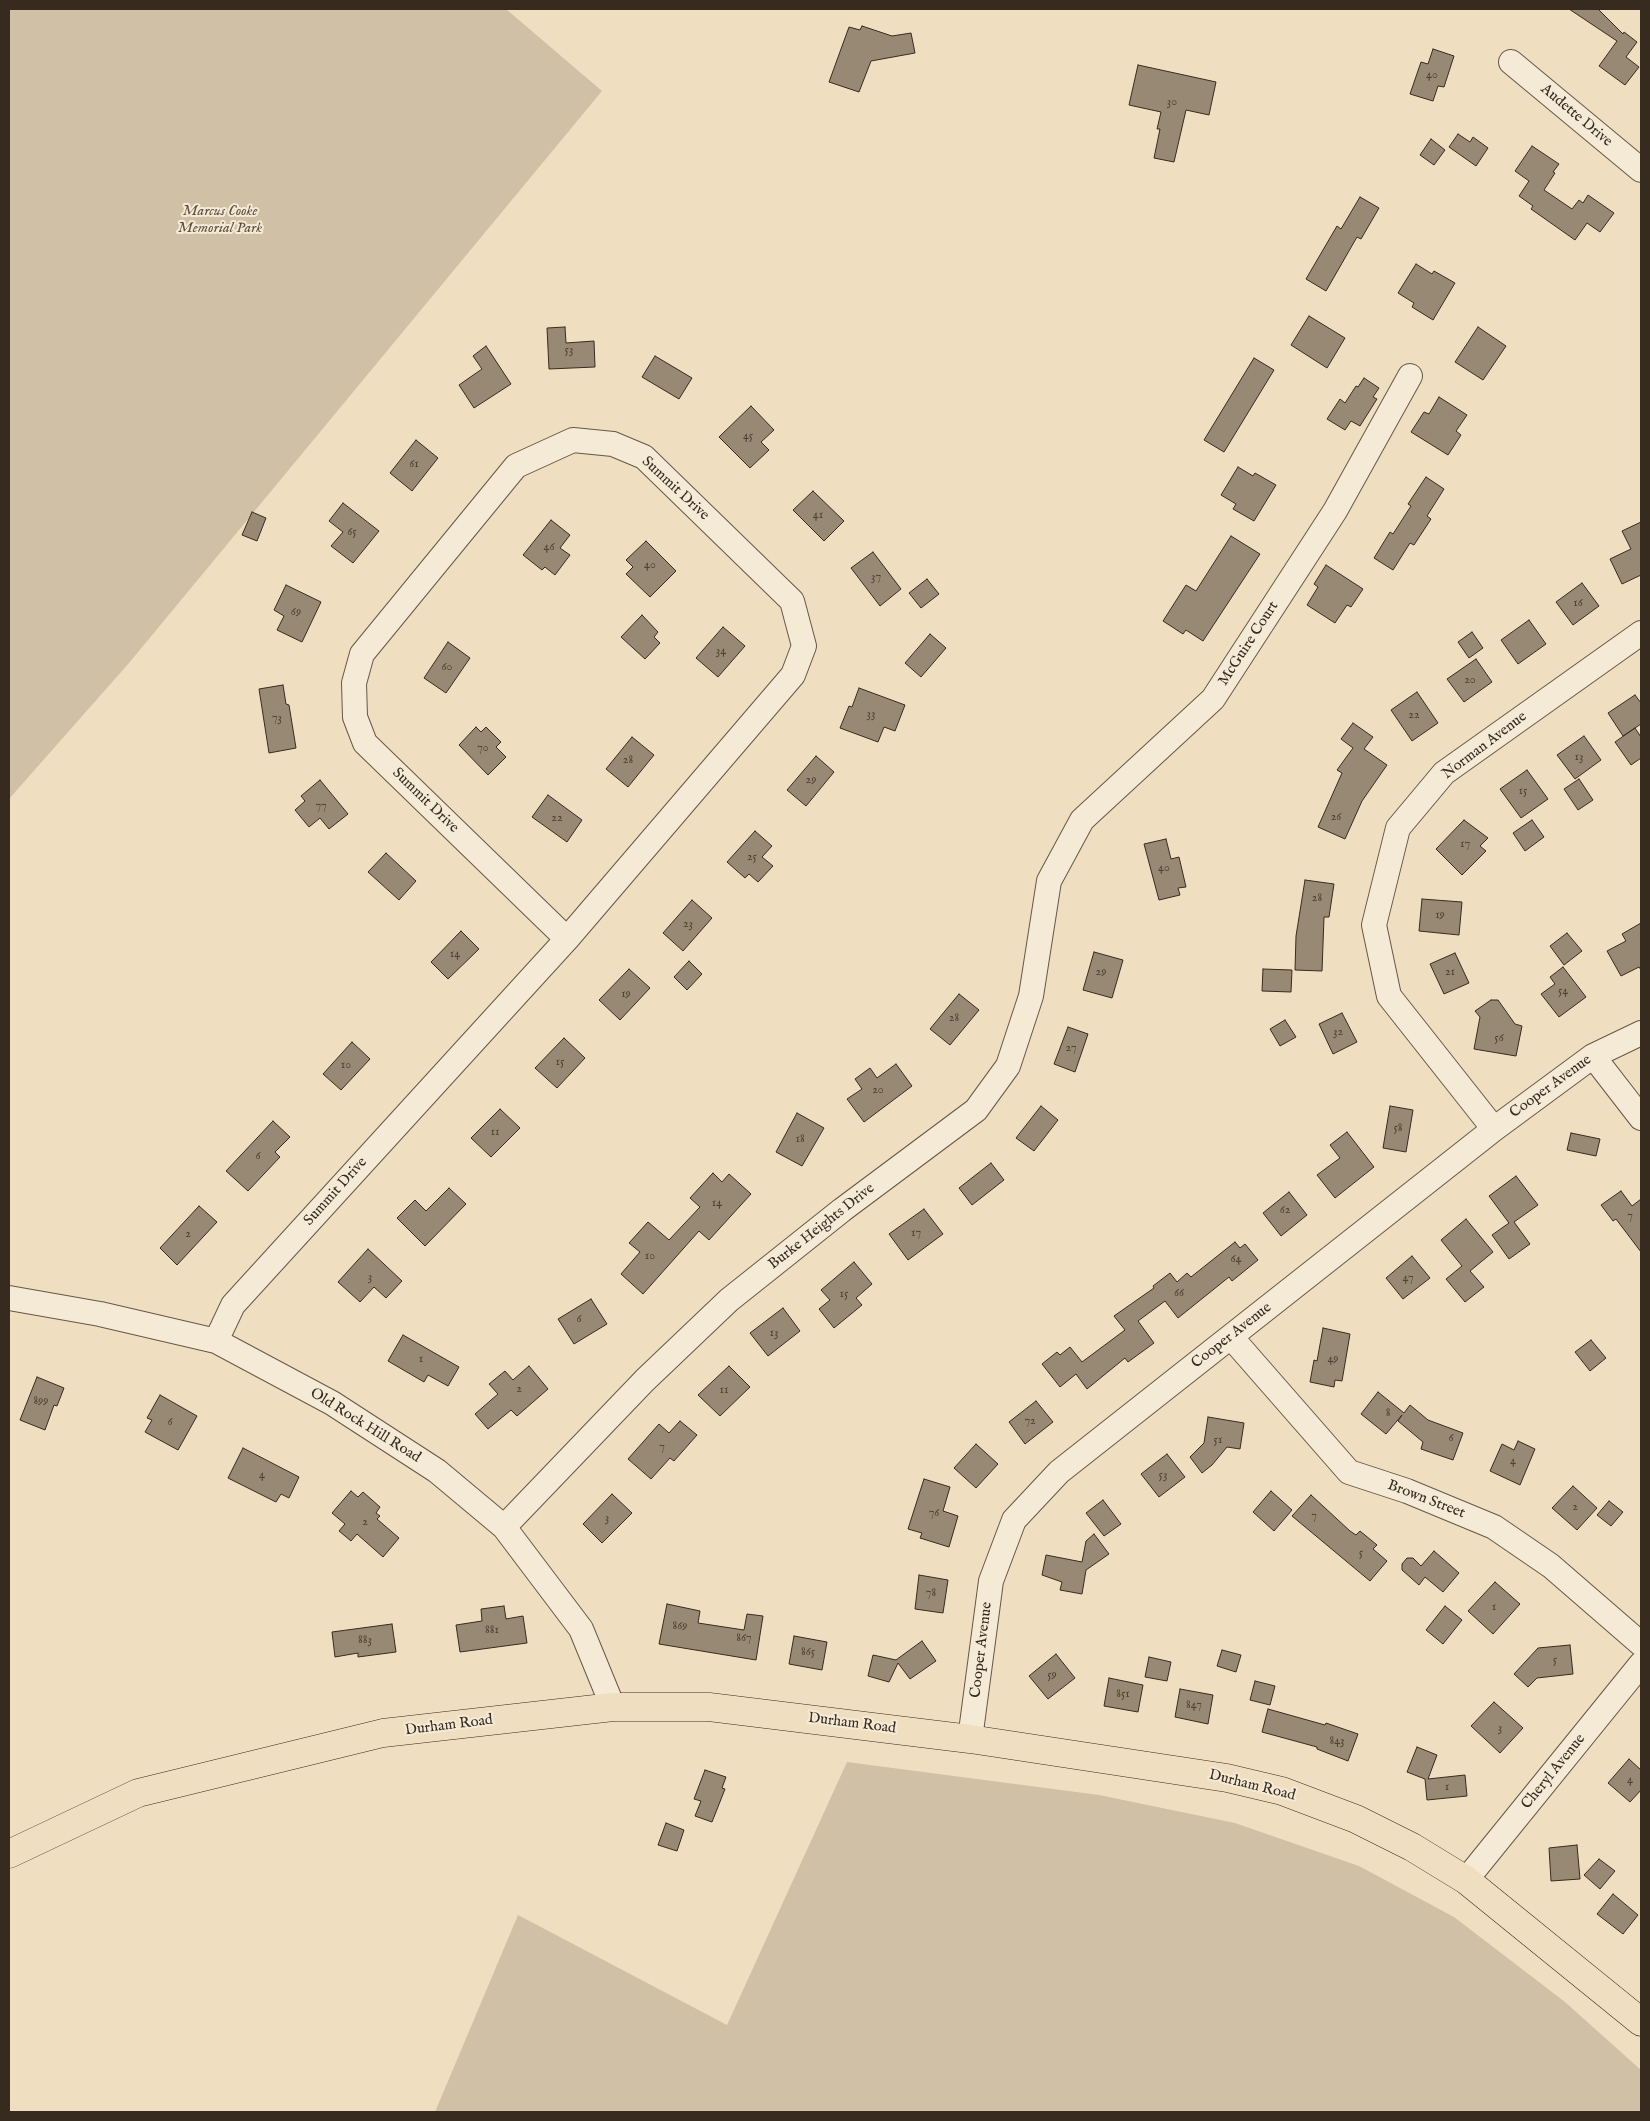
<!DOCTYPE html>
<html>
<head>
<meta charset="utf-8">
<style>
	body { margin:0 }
	#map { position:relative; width:1650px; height:2121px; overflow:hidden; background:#efdfc0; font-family:"IM FELL English",serif }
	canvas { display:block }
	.frame { position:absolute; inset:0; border:10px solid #372b1f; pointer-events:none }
</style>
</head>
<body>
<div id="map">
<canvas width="1650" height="2121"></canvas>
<div class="frame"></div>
</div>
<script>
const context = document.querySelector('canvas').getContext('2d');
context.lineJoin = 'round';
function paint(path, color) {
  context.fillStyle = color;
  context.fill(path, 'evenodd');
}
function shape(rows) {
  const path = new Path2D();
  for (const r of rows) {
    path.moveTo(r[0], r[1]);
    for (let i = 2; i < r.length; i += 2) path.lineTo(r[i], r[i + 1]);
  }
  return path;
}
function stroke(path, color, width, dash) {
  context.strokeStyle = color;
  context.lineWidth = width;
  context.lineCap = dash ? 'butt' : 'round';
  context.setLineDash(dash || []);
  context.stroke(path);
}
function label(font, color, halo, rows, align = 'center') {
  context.font = font + ' "IM FELL English",serif';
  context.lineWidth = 4;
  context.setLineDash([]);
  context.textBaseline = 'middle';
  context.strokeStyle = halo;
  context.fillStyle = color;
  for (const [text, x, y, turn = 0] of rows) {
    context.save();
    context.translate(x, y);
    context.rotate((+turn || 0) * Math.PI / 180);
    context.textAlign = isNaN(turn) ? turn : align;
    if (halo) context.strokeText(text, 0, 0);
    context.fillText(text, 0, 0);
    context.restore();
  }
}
paint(shape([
	[9,9,506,9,602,91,129,663,9,799],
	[847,1762,1099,1795,1235,1823,1359,1866,1454,1917,1565,2002,1641,2070,1641,2112,435,2112,518,1915,727,2025]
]), '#d0c0a5');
const building = shape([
	[1569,9,1598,9,1623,34,1624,32,1637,42,1626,57,1639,67,1625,85,1599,66,1617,41,1569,9],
	[862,26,892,36,911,33,915,53,871,61,859,92,829,82,849,27,860,30,862,26],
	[1433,49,1454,56,1444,87,1438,86,1433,101,1410,94,1421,62,1428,64,1433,49],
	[1138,65,1216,82,1209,115,1186,110,1174,162,1154,158,1160,129,1157,129,1161,112,1129,105,1138,65],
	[1458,134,1470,142,1473,137,1488,148,1476,166,1449,147,1458,134],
	[1431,139,1445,150,1434,165,1420,155,1431,139],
	[1532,146,1559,164,1553,172,1555,173,1544,190,1572,209,1579,200,1583,203,1588,195,1614,213,1600,232,1587,223,1575,240,1531,209,1533,206,1519,196,1529,181,1515,171,1532,146],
	[1360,197,1379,208,1361,239,1357,237,1326,291,1306,279,1337,226,1341,229,1360,197],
	[1416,264,1432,274,1434,271,1455,283,1433,320,1412,307,1414,303,1398,293,1416,264],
	[1309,316,1345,338,1327,368,1291,345,1309,316],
	[565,327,566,343,594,341,595,367,549,369,547,328,565,327],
	[1478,327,1506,346,1483,380,1455,362,1478,327],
	[486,346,511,384,474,408,459,385,482,369,473,356,486,346],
	[655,356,692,378,679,399,642,377,655,356],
	[1254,358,1274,370,1224,452,1204,440,1254,358],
	[1364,378,1379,388,1373,397,1377,399,1360,426,1351,421,1345,430,1327,419,1340,399,1345,403,1356,386,1358,387,1364,378],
	[1439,397,1467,415,1456,431,1461,435,1448,455,1411,432,1424,412,1429,414,1439,397],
	[751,406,774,430,761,442,769,450,750,468,719,437,751,406],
	[416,440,438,458,412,491,390,473,416,440],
	[1238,467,1253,476,1255,473,1276,485,1254,521,1233,509,1236,504,1221,495,1238,467],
	[1426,477,1444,489,1427,516,1431,519,1414,545,1410,543,1393,570,1374,558,1390,532,1393,534,1411,506,1408,504,1426,477],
	[813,491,844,521,824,541,793,510,813,491],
	[343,503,379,531,353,563,331,546,343,532,329,521,343,503],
	[252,512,266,518,257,541,242,535,252,512],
	[551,520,570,535,560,548,570,555,555,575,545,567,542,570,523,555,551,520],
	[1641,522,1641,575,1622,584,1610,559,1631,549,1622,531,1641,522],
	[1231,536,1260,554,1203,641,1186,630,1183,634,1163,621,1186,585,1196,591,1231,536],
	[646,541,676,571,650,597,626,574,633,567,626,560,646,541],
	[873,552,901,589,880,606,851,568,873,552],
	[1326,565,1363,589,1351,607,1347,605,1335,623,1307,605,1318,587,1314,584,1326,565],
	[927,579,939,594,921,608,909,593,927,579],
	[1582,583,1599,606,1573,625,1556,602,1582,583],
	[286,585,321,602,302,642,277,630,284,616,274,610,286,585],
	[642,615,658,632,654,637,660,643,645,659,621,637,642,615],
	[1529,620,1546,644,1518,664,1501,640,1529,620],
	[723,627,745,646,718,677,696,658,723,627],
	[1472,632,1483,648,1469,658,1458,642,1472,632],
	[930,634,946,648,921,677,905,663,930,634],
	[448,642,470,658,446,693,424,678,448,642],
	[1476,659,1492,682,1464,702,1447,679,1476,659],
	[283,685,286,704,289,705,296,748,269,753,259,689,283,685],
	[859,688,905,705,895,731,884,727,878,742,840,728,849,706,852,707,859,688],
	[1417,692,1438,723,1412,741,1391,710,1417,692],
	[1635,695,1641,703,1641,724,1623,736,1608,713,1635,695],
	[1353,723,1373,737,1364,749,1387,765,1362,801,1345,839,1318,827,1342,773,1337,770,1353,748,1341,739,1353,723],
	[476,727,481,732,486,727,501,742,496,747,506,757,488,775,459,745,476,727],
	[1635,728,1641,737,1641,758,1631,765,1615,742,1635,728],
	[1584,736,1601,760,1575,779,1557,755,1584,736],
	[632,737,654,755,628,787,606,769,632,737],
	[816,756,834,772,806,806,787,790,816,756],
	[1527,770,1548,799,1521,818,1500,789,1527,770],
	[1579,779,1593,800,1578,810,1564,789,1579,779],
	[320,780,348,814,329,829,320,818,309,827,295,810,305,801,301,796,320,780],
	[548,795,582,820,567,842,532,817,548,795],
	[1464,820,1488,838,1480,846,1486,851,1462,875,1436,849,1464,820],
	[1532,820,1544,837,1525,851,1513,833,1532,820],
	[755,831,772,846,762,857,773,866,758,882,749,874,745,878,727,862,755,831],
	[1166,839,1171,859,1179,857,1186,887,1178,888,1180,895,1159,900,1144,844,1166,839],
	[386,853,416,881,399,900,368,872,386,853],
	[1305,880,1334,884,1329,917,1324,917,1322,971,1295,970,1296,936,1305,880],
	[1422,899,1462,902,1459,935,1419,931,1422,899],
	[692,900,712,918,683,951,663,933,692,900],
	[1641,923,1641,970,1639,967,1621,976,1607,951,1626,941,1622,934,1641,923],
	[461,931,479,949,448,979,431,962,461,931],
	[1567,933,1582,951,1564,965,1550,946,1567,933],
	[1094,952,1123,960,1112,998,1083,990,1094,952],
	[1455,953,1469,983,1444,994,1430,964,1455,953],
	[689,961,702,974,687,990,674,977,689,961],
	[1563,967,1586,997,1559,1017,1541,994,1555,984,1550,977,1563,967],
	[629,969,650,988,620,1020,599,1000,629,969],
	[1263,969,1292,970,1291,992,1262,991,1263,969],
	[959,994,979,1010,950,1045,930,1029,959,994],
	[1491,1000,1498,1000,1515,1024,1522,1026,1516,1056,1474,1049,1480,1017,1475,1011,1491,1000],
	[1342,1013,1357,1042,1333,1054,1319,1024,1342,1013],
	[1285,1020,1296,1037,1280,1046,1270,1029,1285,1020],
	[1068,1027,1088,1034,1075,1072,1054,1064,1068,1027],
	[564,1038,585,1058,557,1088,535,1068,564,1038],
	[352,1042,370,1059,341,1090,323,1074,352,1042],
	[896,1064,912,1086,864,1122,847,1099,862,1089,855,1079,870,1068,877,1078,896,1064],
	[1041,1106,1058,1120,1034,1151,1016,1138,1041,1106],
	[1390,1106,1413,1110,1406,1152,1383,1148,1390,1106],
	[500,1109,520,1128,491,1157,471,1138,500,1109],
	[797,1113,824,1128,802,1166,776,1152,797,1113],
	[273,1121,290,1137,275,1152,280,1157,248,1191,226,1171,273,1121],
	[1347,1132,1374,1167,1335,1198,1317,1175,1340,1158,1330,1145,1347,1132],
	[1571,1133,1600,1139,1596,1156,1567,1150,1571,1133],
	[991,1163,1004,1180,972,1205,959,1188,991,1163],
	[713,1173,722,1182,729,1174,751,1194,709,1240,699,1231,643,1294,621,1274,640,1252,629,1243,648,1222,669,1240,700,1207,690,1198,713,1173],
	[1516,1176,1538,1205,1514,1222,1530,1244,1509,1259,1492,1235,1509,1223,1489,1196,1516,1176],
	[449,1188,466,1204,425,1246,397,1218,415,1200,426,1211,449,1188],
	[1621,1191,1632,1206,1641,1199,1641,1252,1616,1219,1613,1221,1601,1205,1621,1191],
	[1289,1192,1307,1215,1281,1236,1263,1213,1289,1192],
	[199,1206,217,1222,177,1265,160,1248,199,1206],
	[924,1209,943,1234,908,1260,889,1234,924,1209],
	[1466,1219,1493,1252,1470,1271,1484,1287,1465,1302,1446,1279,1462,1266,1441,1240,1466,1219],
	[1235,1242,1240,1248,1245,1244,1258,1260,1232,1281,1229,1277,1178,1318,1165,1301,1138,1321,1154,1343,1128,1362,1125,1358,1087,1389,1076,1374,1060,1387,1042,1364,1057,1352,1060,1355,1070,1347,1082,1362,1125,1330,1114,1316,1154,1288,1153,1286,1170,1273,1177,1282,1187,1273,1191,1277,1235,1242],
	[368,1249,402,1281,386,1298,374,1287,360,1302,338,1282,368,1249],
	[1412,1256,1430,1278,1403,1299,1386,1278,1412,1256],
	[854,1262,872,1284,856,1298,862,1305,834,1328,819,1309,830,1300,821,1290,854,1262],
	[591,1299,607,1324,574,1344,558,1319,591,1299],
	[783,1308,800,1331,768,1356,750,1333,783,1308],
	[1323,1328,1350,1334,1342,1381,1335,1380,1334,1387,1310,1382,1314,1360,1317,1361,1323,1328],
	[403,1335,459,1367,448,1386,428,1375,424,1382,388,1361,403,1335],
	[1591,1340,1606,1358,1590,1371,1575,1352,1591,1340],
	[529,1366,548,1389,517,1416,511,1410,488,1429,475,1414,498,1394,489,1384,505,1371,513,1380,529,1366],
	[729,1366,750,1387,720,1416,698,1395,729,1366],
	[37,1377,64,1388,57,1406,54,1405,45,1430,20,1420,37,1377],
	[1378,1392,1404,1413,1410,1405,1428,1420,1463,1433,1453,1460,1421,1449,1423,1442,1398,1421,1402,1415,1386,1434,1361,1414,1378,1392],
	[160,1395,197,1416,178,1450,145,1432,152,1420,147,1418,160,1395],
	[1036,1401,1053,1422,1025,1444,1009,1422,1036,1401],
	[1208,1417,1244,1423,1240,1449,1227,1447,1212,1465,1202,1473,1190,1457,1204,1443,1208,1417],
	[680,1421,697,1435,674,1461,670,1458,651,1479,628,1459,659,1424,669,1433,680,1421],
	[1518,1441,1535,1449,1520,1485,1490,1471,1502,1444,1514,1450,1518,1441],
	[976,1444,998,1464,976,1488,954,1468,976,1444],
	[243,1448,299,1477,289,1498,281,1494,276,1502,228,1478,243,1448],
	[1167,1454,1185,1477,1159,1497,1141,1474,1167,1454],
	[924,1479,950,1487,943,1511,958,1516,949,1547,920,1538,922,1533,908,1529,924,1479],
	[1573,1486,1597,1508,1577,1530,1552,1508,1573,1486],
	[351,1491,358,1497,363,1492,380,1507,376,1513,380,1516,377,1519,399,1538,383,1557,357,1534,351,1541,339,1531,345,1524,332,1513,351,1491],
	[1271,1491,1292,1510,1274,1531,1253,1512,1271,1491],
	[612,1494,632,1513,602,1543,583,1524,612,1494],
	[1311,1495,1350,1531,1356,1535,1360,1531,1377,1545,1373,1549,1387,1561,1370,1581,1292,1516,1311,1495],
	[1103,1500,1121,1524,1104,1536,1086,1513,1103,1500],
	[1609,1501,1623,1512,1611,1526,1597,1515,1609,1501],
	[1094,1534,1109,1554,1086,1570,1082,1594,1060,1590,1062,1582,1042,1575,1046,1555,1082,1562,1086,1541,1094,1534],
	[1434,1551,1459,1573,1443,1592,1425,1577,1419,1585,1402,1570,1402,1564,1407,1558,1413,1558,1421,1566,1434,1551],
	[919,1575,948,1580,943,1613,915,1609,919,1575],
	[1495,1582,1520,1604,1493,1634,1468,1611,1495,1582],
	[667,1604,700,1611,698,1623,744,1630,747,1614,763,1616,756,1660,659,1644,667,1604],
	[504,1606,506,1619,523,1616,527,1643,460,1652,456,1625,482,1621,481,1609,504,1606],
	[1445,1606,1462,1620,1443,1644,1426,1630,1445,1606],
	[392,1624,396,1652,358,1657,358,1653,335,1657,332,1632,392,1624],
	[794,1636,827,1642,822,1670,789,1664,794,1636],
	[922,1641,936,1661,910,1679,898,1663,889,1682,868,1676,873,1655,896,1660,922,1641],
	[1570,1645,1573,1674,1537,1678,1528,1687,1514,1674,1538,1648,1570,1645],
	[1222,1650,1241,1655,1236,1672,1217,1666,1222,1650],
	[1056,1654,1075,1678,1048,1699,1029,1676,1056,1654],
	[1149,1657,1171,1662,1167,1681,1145,1677,1149,1657],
	[1109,1678,1143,1685,1138,1712,1104,1706,1109,1678],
	[1255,1681,1275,1686,1270,1705,1250,1700,1255,1681],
	[1180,1689,1213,1695,1208,1724,1175,1717,1180,1689],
	[1494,1702,1523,1728,1500,1753,1471,1726,1494,1702],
	[1268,1709,1325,1725,1326,1723,1358,1734,1348,1761,1317,1749,1317,1747,1262,1732,1268,1709],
	[1417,1747,1437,1755,1428,1779,1465,1775,1467,1796,1427,1800,1425,1779,1407,1772,1417,1747],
	[1629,1759,1641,1770,1641,1790,1630,1802,1608,1783,1629,1759],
	[705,1770,726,1777,722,1788,725,1789,712,1822,695,1816,701,1801,694,1799,705,1770],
	[666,1823,684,1830,677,1851,658,1845,666,1823],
	[1577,1845,1580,1879,1551,1881,1549,1848,1577,1845],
	[1599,1859,1615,1871,1600,1889,1584,1875,1599,1859],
	[1613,1894,1638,1915,1623,1934,1597,1914,1613,1894]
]);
paint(building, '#978973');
stroke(building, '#372b1f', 1);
const minor = shape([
	[1511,62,1641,170],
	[573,440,613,444,644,457,792,601,804,646,793,675,567,939,365,743,355,717,354,683,362,654,516,466,573,440],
	[1593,1056,1641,1118],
	[1494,1129,1389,996,1374,925,1398,828,1444,773,1641,633],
	[9,1298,100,1314,216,1341,332,1403,437,1471,504,1527,581,1629,613,1707],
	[1231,1337,1349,1472,1407,1491,1494,1527,1551,1566,1641,1644],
	[216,1341,233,1305,567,939],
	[504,1527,645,1380,729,1300,842,1210,976,1110,1008,1066,1031,996,1049,881,1082,820,1213,699,1335,511,1410,376],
	[970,1739,991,1581,1014,1520,1059,1472,1494,1129,1593,1056,1641,1033],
	[1466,1880,1641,1664]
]);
const major = shape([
	[9,1854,138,1793,383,1733,613,1707,709,1707,970,1739,1227,1778,1282,1791,1356,1819,1412,1847,1466,1880,1641,2022]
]);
stroke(minor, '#655847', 26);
stroke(major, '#372b1f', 29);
stroke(minor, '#f5ead6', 24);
stroke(major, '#efdfc0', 28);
label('12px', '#4f4234', null, [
	["40",1432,76],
	["30",1172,103],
	["53",569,351],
	["45",748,437],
	["61",414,465],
	["41",818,516],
	["65",352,533],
	["46",549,548],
	["40",650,566],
	["37",876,578],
	["16",1578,604],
	["69",296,613],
	["34",721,652],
	["60",447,668],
	["20",1470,681],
	["33",871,715],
	["22",1414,716],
	["73",277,719],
	["70",483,749],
	["13",1579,758],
	["28",628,761],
	["29",811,781],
	["15",1523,792],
	["77",321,807],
	["26",1336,818],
	["22",557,819],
	["17",1465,845],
	["25",752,858],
	["40",1164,869],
	["28",1317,899],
	["19",1440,916],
	["23",688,925],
	["14",455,955],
	["29",1101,973],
	["21",1450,973],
	["54",1563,992],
	["19",626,995],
	["28",954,1019],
	["32",1338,1033],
	["56",1499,1039],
	["27",1071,1049],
	["15",560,1063],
	["10",346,1066],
	["20",878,1091],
	["58",1398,1129],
	["11",495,1133],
	["18",800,1140],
	["6",258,1157],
	["14",717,1204],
	["62",1285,1211],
	["7",1630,1217],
	["17",916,1234],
	["2",188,1235],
	["10",650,1257],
	["64",1236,1260],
	["3",370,1278],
	["47",1408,1279],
	["66",1179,1294],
	["15",844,1295],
	["6",579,1320],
	["13",774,1334],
	["1",421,1360],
	["49",1333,1360],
	["2",519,1390],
	["11",724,1391],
	["899",41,1402],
	["8",1388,1414],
	["72",1030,1422],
	["6",170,1423],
	["6",1451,1439],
	["51",1218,1441],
	["7",662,1448],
	["4",1513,1462],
	["4",262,1476],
	["53",1163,1476],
	["2",1575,1508],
	["76",934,1514],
	["7",1314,1517],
	["3",607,1519],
	["2",365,1523],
	["5",1361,1554],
	["78",931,1594],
	["1",1494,1608],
	["869",680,1627],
	["881",492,1631],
	["867",744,1639],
	["883",365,1641],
	["865",808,1653],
	["5",1555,1661],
	["59",1052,1676],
	["851",1123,1695],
	["847",1194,1706],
	["3",1500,1729],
	["843",1337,1742],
	["4",1630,1781],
	["1",1447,1788]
]);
label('15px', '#372b1f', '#f5ead6', [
	["Audette Drive",1576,116,40],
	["Summit Drive",675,489,43],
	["McGuire Court",1249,644,-57],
	["Norman Avenue",1485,746,-37],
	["Summit Drive",425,801,44],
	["Cooper Avenue",1551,1087,-36],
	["Summit Drive",336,1192,-48],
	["Burke Heights Drive",822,1227,-38],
	["Cooper Avenue",1232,1336,-38],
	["Old Rock Hill Road",365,1426,32],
	["Brown Street",1426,1500,21],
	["Cooper Avenue",982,1650,-83],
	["Durham Road",852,1724,7],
	["Durham Road",449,1726,-7],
	["Cheryl Avenue",1554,1772,-51],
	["Durham Road",1252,1786,14]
]);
label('italic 15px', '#5d5040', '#f5ead6', [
	["Marcus Cooke",220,212],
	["Memorial Park",220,229]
]);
</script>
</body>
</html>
